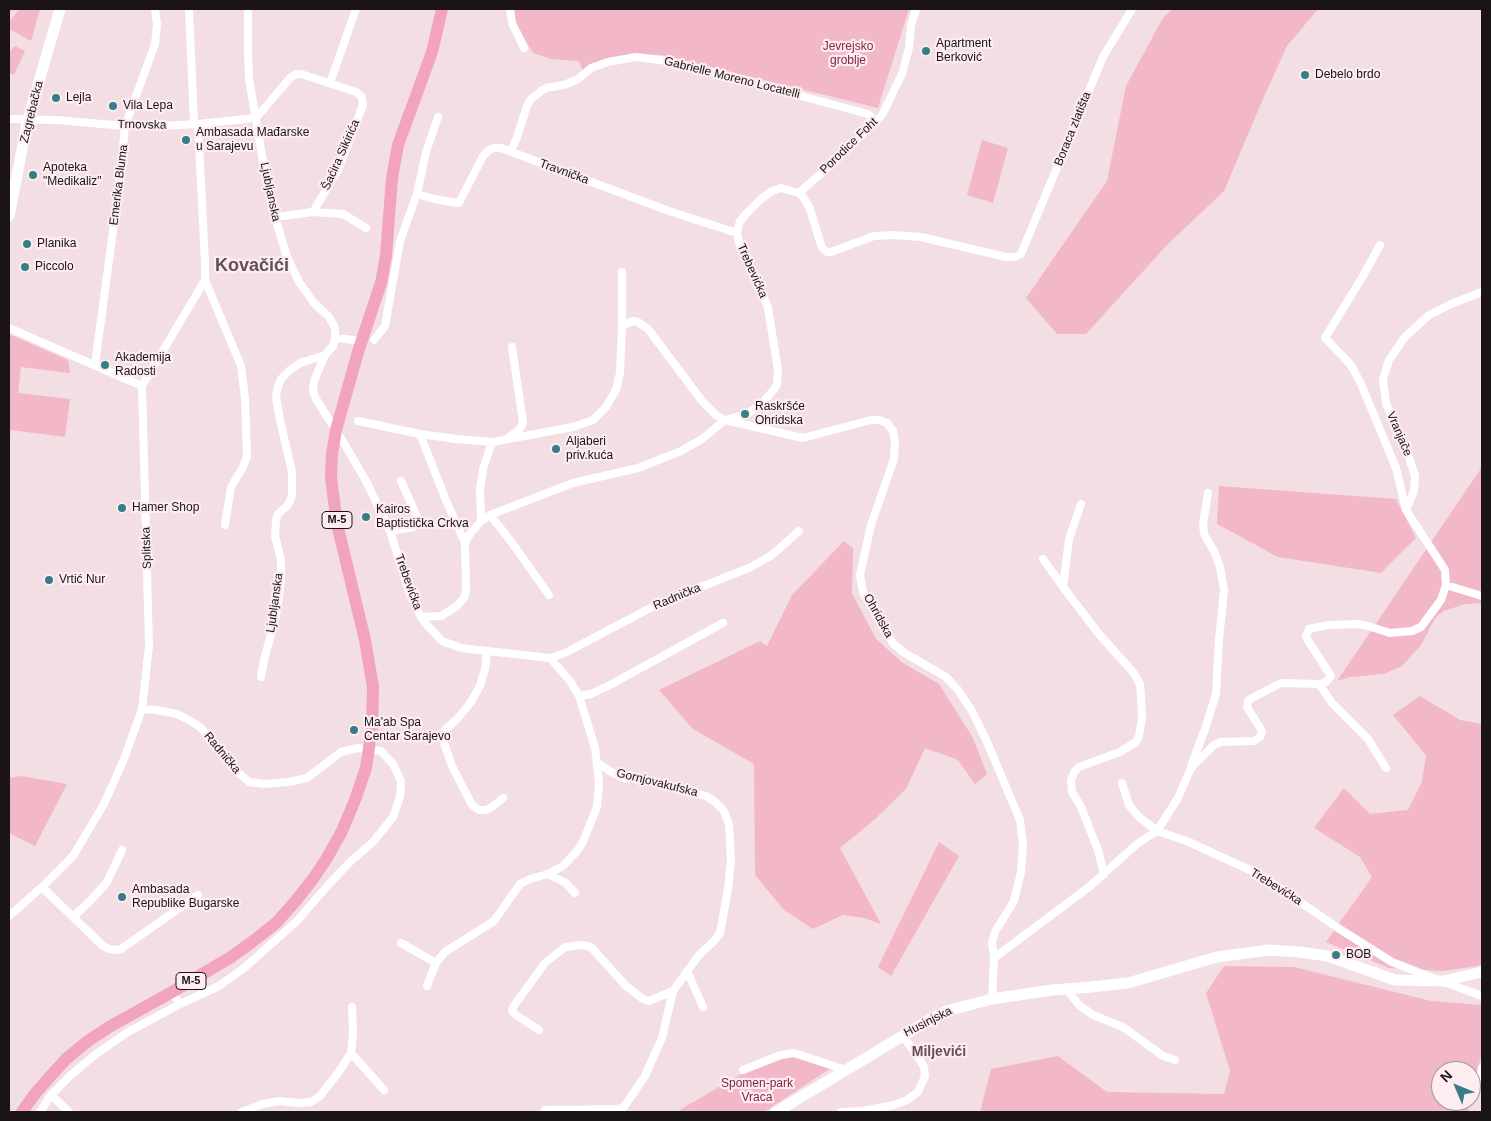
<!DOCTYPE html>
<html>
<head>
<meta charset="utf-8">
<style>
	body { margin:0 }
	#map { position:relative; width:1491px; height:1121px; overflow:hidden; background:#f2dee3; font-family:Helvetica,sans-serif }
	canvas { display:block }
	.frame { position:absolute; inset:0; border:10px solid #1b1416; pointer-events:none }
	.north { position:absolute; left:1431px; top:1061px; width:50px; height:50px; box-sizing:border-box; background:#fdecf0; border:1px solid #a39699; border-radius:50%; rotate:315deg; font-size:14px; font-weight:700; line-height:20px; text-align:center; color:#1b1416 }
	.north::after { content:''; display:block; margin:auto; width:18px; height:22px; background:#377c89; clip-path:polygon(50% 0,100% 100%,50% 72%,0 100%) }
</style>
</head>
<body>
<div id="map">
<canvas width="1491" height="1121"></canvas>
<div class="frame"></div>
<div class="north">N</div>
</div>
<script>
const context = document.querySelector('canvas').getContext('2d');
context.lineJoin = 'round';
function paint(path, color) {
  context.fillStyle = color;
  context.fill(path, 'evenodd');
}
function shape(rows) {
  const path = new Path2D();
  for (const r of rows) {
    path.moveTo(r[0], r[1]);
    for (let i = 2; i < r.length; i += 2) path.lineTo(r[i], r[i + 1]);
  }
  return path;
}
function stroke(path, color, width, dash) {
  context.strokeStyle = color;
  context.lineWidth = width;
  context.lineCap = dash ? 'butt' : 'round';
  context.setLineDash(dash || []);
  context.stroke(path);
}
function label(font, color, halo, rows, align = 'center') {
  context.font = font + ' Helvetica,sans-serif';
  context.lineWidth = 4.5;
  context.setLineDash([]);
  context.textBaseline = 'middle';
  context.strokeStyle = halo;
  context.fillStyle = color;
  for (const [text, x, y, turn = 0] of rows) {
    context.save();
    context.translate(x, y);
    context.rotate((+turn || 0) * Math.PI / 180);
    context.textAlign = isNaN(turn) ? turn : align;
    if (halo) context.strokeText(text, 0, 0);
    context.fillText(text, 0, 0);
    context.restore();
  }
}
paint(shape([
	[19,9,40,9,31,41,9,29,9,23],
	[512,9,909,9,878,108,662,55,639,54,583,71,579,61,552,59,533,53,513,19],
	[1172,9,1318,9,1287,46,1263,99,1224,191,1167,245,1086,334,1057,334,1026,298,1107,181,1126,86,1163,18],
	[15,46,25,51,14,75,9,73,9,52],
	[982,140,1008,148,993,203,967,195],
	[9,334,68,360,70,373,21,367,18,393,70,399,65,437,11,430,9,444],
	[1482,467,1482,603,1465,604,1444,611,1437,616,1432,624,1421,645,1402,666,1384,674,1350,677,1337,681],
	[1219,486,1396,499,1416,538,1381,573,1278,557,1217,524],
	[844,541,853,548,852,593,876,639,903,663,939,684,973,738,987,774,975,784,958,760,925,748,906,789,875,819,840,848,881,924,864,918,843,915,813,929,784,910,755,875,754,764,693,729,659,690,760,641,767,646,792,595],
	[1420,696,1460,720,1482,724,1482,964,1477,966,1443,971,1389,968,1326,942,1372,877,1360,857,1314,828,1344,788,1370,814,1408,810,1422,782,1426,755,1393,715],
	[21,776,67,784,35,846,9,833,9,778],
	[939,842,959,856,891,976,878,967],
	[1224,966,1294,967,1431,1001,1482,1005,1482,1052,1471,1099,1471,1071,1441,1071,1441,1101,1470,1101,1468,1112,980,1112,991,1069,1058,1056,1107,1092,1224,1094,1230,1071,1206,993],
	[789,1056,831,1068,764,1112,678,1112,683,1108,747,1071]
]), '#f2b8c7');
stroke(shape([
	[189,9,194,124],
	[248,9,248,52,249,79,264,167,275,217,287,257,299,282,314,303,329,317,335,328,335,338,333,346,325,355,314,381,313,391,316,399,345,445,366,481,390,531,409,592,421,617,427,625,442,641,461,648,550,658,570,681,579,696,595,748,599,784,597,807,582,844,577,851,563,866,548,874,530,879,520,884,494,921,445,952,436,963,427,986],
	[510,9,512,23,524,48],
	[330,83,356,9],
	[9,119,57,120,125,126,161,126,198,124,256,118,290,78,296,74,301,74,356,92,362,97,363,105,338,170,313,212],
	[198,124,205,263,205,280,241,366,245,398,247,456,243,467,231,487,225,525],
	[511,151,517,137,527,106,531,99,541,91,546,88,564,85,578,79,591,68,608,62,636,57,675,62,868,114,875,122],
	[799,193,835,161,882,115,902,74,909,48,911,26,916,9],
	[417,194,434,199,457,203,459,203,483,156,489,150,494,148,501,148,669,211,737,233],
	[275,217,313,212,343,214,366,228],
	[1380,245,1363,276,1325,338,1351,365,1361,384,1396,468,1406,510],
	[9,328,142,386],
	[622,328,622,272],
	[335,338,354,340],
	[374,340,385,326,400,241,417,194,426,152,438,117],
	[95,365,119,186,125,126,155,44,157,24,155,9],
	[358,421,420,434,456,439,492,442,573,427,593,420,606,407,616,390,620,373,622,328,624,325,633,321,638,322,648,329,702,401,717,416,725,420,803,438,871,420,879,420,887,423,893,431,895,442,894,459,871,525,860,575,863,592,887,635,894,644,903,652,946,677,958,690,972,711,987,742,1020,820,1023,845,1021,872,1014,901,995,932,992,943,994,958],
	[420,434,445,498,465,543],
	[509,437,518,431,522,425,523,422,512,347],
	[1081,504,1069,539,1063,587,1098,633,1133,672,1140,684,1141,696,1142,717,1139,736,1136,742,1120,752,1079,767,1075,771,1071,780,1072,792,1081,807,1098,850,1104,874],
	[490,515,510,540,549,595],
	[481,521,490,515,573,483,638,468,681,451,702,439,725,420,747,414,761,404,772,392,777,385,778,370,768,308,758,283,740,246,737,233,740,221,747,213,761,199,772,191,781,188,799,193,804,198,810,209,822,248,827,252,831,252,874,236,893,235,921,237,1006,257,1015,257,1021,254,1103,57,1132,9],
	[390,531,413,527,416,524,418,519,401,481],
	[1043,559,1063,587],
	[1446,585,1482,596],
	[421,617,441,616,457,606,464,598,466,590,465,543,470,534,481,521,480,490,483,469,492,442],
	[487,651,485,669,480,686,471,702,457,719,444,731,442,737,452,766,472,805,479,810,486,810,492,807,503,798],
	[550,658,565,653,656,605,751,567,772,555,799,531],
	[261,677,264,660,276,616,281,581,281,560,275,536,276,520,278,514,287,506,290,501,292,495,292,472,280,420,276,397,278,386,281,379,290,370,300,363,325,355],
	[1319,684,1332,703,1368,739,1386,768],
	[579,696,591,694,608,686,723,623],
	[142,709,156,710,177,714,194,723,201,728,233,768,249,782,264,784,289,782,307,778,341,752,357,748,381,751,393,764,401,781,400,797,393,817,373,842,350,862,329,884,296,922,244,968,219,986,180,1004,172,992],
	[1191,766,1205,729,1216,694,1219,640,1224,590,1220,567,1215,553,1204,534,1203,524,1208,493],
	[1122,783,1129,805,1139,817,1157,831,1189,842,1252,871,1271,882,1338,928,1392,962,1433,978],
	[548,874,566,883,575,893],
	[42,887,103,946,109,949,116,950,121,949,198,895],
	[9,916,42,887,73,856,104,804,124,759,142,709,149,646,142,386,205,280],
	[73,917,92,899,107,882,122,850],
	[401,943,436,963],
	[687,971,703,1007],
	[1444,982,1482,996],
	[1066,989,1079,1005,1093,1015,1123,1027,1163,1056,1175,1060],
	[992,999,994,958,1089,887,1137,844,1157,831,1178,798,1191,768,1214,745,1221,742,1254,741,1260,737,1262,731,1247,707,1248,701,1252,698,1281,683,1319,684,1326,682,1331,676,1307,639,1306,636,1309,629,1328,625,1357,624,1368,626,1390,633,1412,631,1421,627,1441,600,1446,585,1445,570,1406,510,1414,491,1415,476,1407,451,1394,424,1386,403,1383,379,1389,360,1405,337,1429,315,1451,304,1482,292],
	[539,1030,516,1015,512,1011,513,1007,545,963,565,947,582,945,591,947,626,986,643,999,649,1001,673,991],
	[351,1053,384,1090],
	[743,1070,781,1055,794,1053,846,1070],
	[1478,1086,1482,1068],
	[51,1095,69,1112],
	[545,1110,617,1109,624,1107,645,1076,662,1038,673,991,699,955,714,941,720,933,728,889,731,861,729,825,724,811,714,801,706,796,650,781,624,778,611,772,598,763],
	[40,1112,51,1095,72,1074,96,1054,128,1032,180,1004],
	[242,1112,262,1104,279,1101,299,1103,311,1102,320,1096,338,1073,351,1053,353,1033,352,1007],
	[841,1112,862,1111,894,1105,907,1100,918,1092,925,1076,924,1067,919,1058,902,1035]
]), '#fff', 8);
stroke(shape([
	[9,216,28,119,60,9],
	[776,1112,931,1019,946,1011,992,999,1052,990,1091,987,1128,983,1217,957,1269,950,1300,952,1327,956,1342,961,1395,980,1443,981,1482,972]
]), '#fff', 11);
stroke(shape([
	[22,1112,34,1095,47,1080,66,1059,88,1041,109,1027,172,992,231,957,252,942,276,923,294,903,313,879,327,858,342,831,355,800,366,768,372,727,373,687,365,640,337,524,331,478,332,454,336,430,358,352,381,283,386,256,392,178,398,145,432,52,442,9]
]), '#f2a4bd', 12);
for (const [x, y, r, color] of [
	[926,51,5,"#377c89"],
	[1305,75,5,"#377c89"],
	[56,98,5,"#377c89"],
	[113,106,5,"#377c89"],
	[186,140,5,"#377c89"],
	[33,175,5,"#377c89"],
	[27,244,5,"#377c89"],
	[25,267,5,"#377c89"],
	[105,365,5,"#377c89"],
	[745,414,5,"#377c89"],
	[556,449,5,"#377c89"],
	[122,508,5,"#377c89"],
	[366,517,5,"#377c89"],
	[49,580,5,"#377c89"],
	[354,730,5,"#377c89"],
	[122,897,5,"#377c89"],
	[1336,955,5,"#377c89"]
]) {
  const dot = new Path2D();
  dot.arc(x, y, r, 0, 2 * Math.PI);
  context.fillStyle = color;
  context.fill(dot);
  stroke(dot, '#fdecf0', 2);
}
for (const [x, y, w] of [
	[337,520,30],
	[191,981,30]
]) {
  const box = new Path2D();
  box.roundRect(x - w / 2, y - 8.5, w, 17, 4);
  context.fillStyle = '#fdecf0';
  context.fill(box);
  stroke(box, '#1b1416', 1);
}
label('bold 11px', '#1b1416', null, [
	["M-5",337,520],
	["M-5",191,981]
]);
label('12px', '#1b1416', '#fdecf0', [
	["Apartment",936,44],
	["Berković",936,58],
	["Debelo brdo",1315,75],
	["Lejla",66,98],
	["Vila Lepa",123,106],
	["Ambasada Mađarske",196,133],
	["u Sarajevu",196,147],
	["Apoteka",43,168],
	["\"Medikaliz\"",43,182],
	["Planika",37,244],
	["Piccolo",35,267],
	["Akademija",115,358],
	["Radosti",115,372],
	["Raskršće",755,407],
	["Ohridska",755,421],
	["Aljaberi",566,442],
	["priv.kuća",566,456],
	["Hamer Shop",132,508],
	["Kairos",376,510],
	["Baptistička Crkva",376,524],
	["Vrtić Nur",59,580],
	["Ma'ab Spa",364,723],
	["Centar Sarajevo",364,737],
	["Ambasada",132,890],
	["Republike Bugarske",132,904],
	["BOB",1346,955]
], 'left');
label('12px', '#822547', '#fdecf0', [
	["Jevrejsko",848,47],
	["groblje",848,61],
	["Spomen-park",757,1084],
	["Vraca",757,1098]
]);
label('12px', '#1b1416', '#fdecf0', [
	["Gabrielle Moreno Locatelli",732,78,14],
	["Zagrebačka",32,112,-76],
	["Trnovska",142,125,1],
	["Boraca zlatišta",1073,129,-68],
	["Porodice Foht",849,146,-44],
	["Šaćira Sikirića",341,155,-66],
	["Travnička",564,172,20],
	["Emerika Bluma",119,185,-83],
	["Ljubljanska",270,192,78],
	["Trebevićka",752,271,66],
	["Vranjače",1399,434,67],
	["Splitska",147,548,-92],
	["Trebevićka",408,582,70],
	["Radnička",677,597,-23],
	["Ljubljanska",275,603,-82],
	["Ohridska",878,616,61],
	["Radnička",222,753,50],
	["Gornjovakufska",657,783,14],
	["Trebevićka",1276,887,32],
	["Husinjska",928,1022,-27]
]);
label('bold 14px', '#615054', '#fdecf0', [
	["Miljevići",939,1052]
]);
label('bold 18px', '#615054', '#fdecf0', [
	["Kovačići",252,266]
]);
</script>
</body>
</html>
